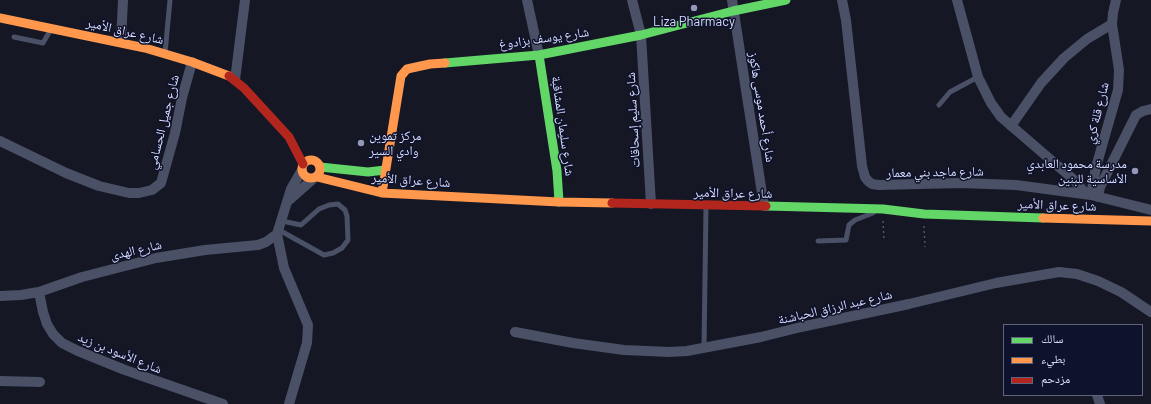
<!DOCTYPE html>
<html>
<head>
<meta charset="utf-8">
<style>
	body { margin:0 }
	#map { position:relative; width:1151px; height:404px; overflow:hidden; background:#151725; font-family:Barlow,"Noto Naskh Arabic",sans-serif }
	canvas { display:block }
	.legend { position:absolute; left:1003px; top:324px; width:140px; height:72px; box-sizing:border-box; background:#0f122b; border:1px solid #606480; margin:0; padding:5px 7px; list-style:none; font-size:12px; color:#d9dfff }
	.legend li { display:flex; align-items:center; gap:8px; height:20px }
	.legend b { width:20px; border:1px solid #606480 }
</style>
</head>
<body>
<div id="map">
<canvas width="1151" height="404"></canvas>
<ul class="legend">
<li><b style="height:5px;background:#63d668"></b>سالك</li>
<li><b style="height:5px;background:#ff974d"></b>بطيء</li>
<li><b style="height:5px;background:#b3261e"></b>مزدحم</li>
</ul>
</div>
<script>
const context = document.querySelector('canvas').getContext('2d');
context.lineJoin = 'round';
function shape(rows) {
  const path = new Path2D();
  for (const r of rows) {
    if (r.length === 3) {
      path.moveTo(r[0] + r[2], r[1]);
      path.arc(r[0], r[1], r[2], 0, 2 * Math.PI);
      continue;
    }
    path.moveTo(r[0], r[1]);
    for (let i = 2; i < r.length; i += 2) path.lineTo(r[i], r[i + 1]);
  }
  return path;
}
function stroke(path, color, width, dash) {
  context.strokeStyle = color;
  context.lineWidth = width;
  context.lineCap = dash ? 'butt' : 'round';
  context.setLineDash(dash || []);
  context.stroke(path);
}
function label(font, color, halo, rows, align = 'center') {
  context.font = font + ' Barlow,"Noto Naskh Arabic",sans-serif';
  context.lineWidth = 3;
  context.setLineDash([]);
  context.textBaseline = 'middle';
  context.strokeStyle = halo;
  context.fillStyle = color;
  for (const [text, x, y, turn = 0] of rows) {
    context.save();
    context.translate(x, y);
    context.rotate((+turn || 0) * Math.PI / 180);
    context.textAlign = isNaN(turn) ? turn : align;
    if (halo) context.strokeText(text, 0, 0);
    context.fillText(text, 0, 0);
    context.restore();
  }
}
stroke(shape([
	[883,221,884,240],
	[924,226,925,247]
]), '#475d65', 1.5, [2, 3]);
stroke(shape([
	[14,37,43,43,51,29],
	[165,53,170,0],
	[939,105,950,92,978,77],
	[279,230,324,255,333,253,342,248,348,240,347,216,345,210,338,204,329,205,319,209,301,225,282,221],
	[818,241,846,240,849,225,855,220,873,213],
	[704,348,706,207]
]), '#4a5066', 5);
stroke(shape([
	[527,0,539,55],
	[632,0,641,35,651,204],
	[732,0,764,206],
	[842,0,846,20,862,166,865,177,868,181,872,184,879,185,960,183,1016,185,1091,195,1151,210],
	[957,0,978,77,991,103,1001,117,1073,179,1086,194],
	[121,42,123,0],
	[235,80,245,0],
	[1011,126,1041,83,1064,58,1087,39,1112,24],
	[0,141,66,173,99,186,129,193,139,193,152,190,161,183,175,133,182,98,192,62],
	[1091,195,1096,167,1118,90,1119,70,1112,24,1113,13,1116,0],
	[1098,197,1100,187,1136,115,1143,111,1151,109],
	[288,201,313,179],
	[39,292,43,312,47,324,53,334,62,343,78,351,125,370,223,404],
	[0,296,21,295,39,292,82,277,156,258,205,250,258,245,266,242,277,234],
	[515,332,573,343,624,350,669,352,687,351,761,337,801,327,909,304,996,283,1059,272,1077,274,1098,281,1121,292,1151,312],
	[0,381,40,382],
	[1097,395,1100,404],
	[289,404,307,343,308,325,284,268,277,234,291,189,302,170]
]), '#4a5066', 10);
stroke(shape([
	[539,55,557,171,559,202],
	[445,63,539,55,641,35,733,11,786,0],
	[320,167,368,172,385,170],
	[766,206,883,209,924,214,1043,218]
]), '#63d668', 9);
stroke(shape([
	[0,18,145,48,192,62,229,76],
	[311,169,9],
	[317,177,382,193,559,202,612,203],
	[382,193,401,76,407,69,430,64,445,63],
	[1043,218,1151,221]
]), '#ff974d', 9);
stroke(shape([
	[229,76,244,88,289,137,303,164],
	[612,203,766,206]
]), '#b3261e', 9);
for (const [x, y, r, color] of [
	[694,8,4,"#9499b3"],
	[361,143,4,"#9499b3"],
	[1135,171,4,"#9499b3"]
]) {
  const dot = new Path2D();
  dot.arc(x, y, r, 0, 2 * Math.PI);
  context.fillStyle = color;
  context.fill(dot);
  stroke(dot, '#0f122b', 1.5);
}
label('13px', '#d9dfff', '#0f122b', [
	["Liza Pharmacy",694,22],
	["مركز تموين",369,136,"left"],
	["وادي السير",369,151,"left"],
	["مدرسة محمود العابدي",1127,164,"right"],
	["الأساسية للبنين",1127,179,"right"]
]);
label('13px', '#d9dfff', '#0f122b', [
	["شارع عراق الأمير",125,31,13],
	["شارع يوسف بزادوغ",544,38,-8],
	["شارع أحمد موسى هاكوز",762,107,81],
	["شارع قلة كري",1097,113,-76],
	["شارع سليم إسحاقات",633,120,-93],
	["شارع جميل الحسامي",163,122,-76],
	["شارع سليمان المشاقبة",563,126,82],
	["شارع ماجد بني معمار",935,172,-1],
	["شارع عراق الأمير",411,180,4],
	["شارع عراق الأمير",733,193,1],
	["شارع عراق الأمير",1057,205,2],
	["شارع الهدى",136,250,-13],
	["شارع عبد الرزاق الحباشنة",835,307,-13],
	["شارع الأسود بن زيد",120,353,22]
]);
</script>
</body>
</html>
